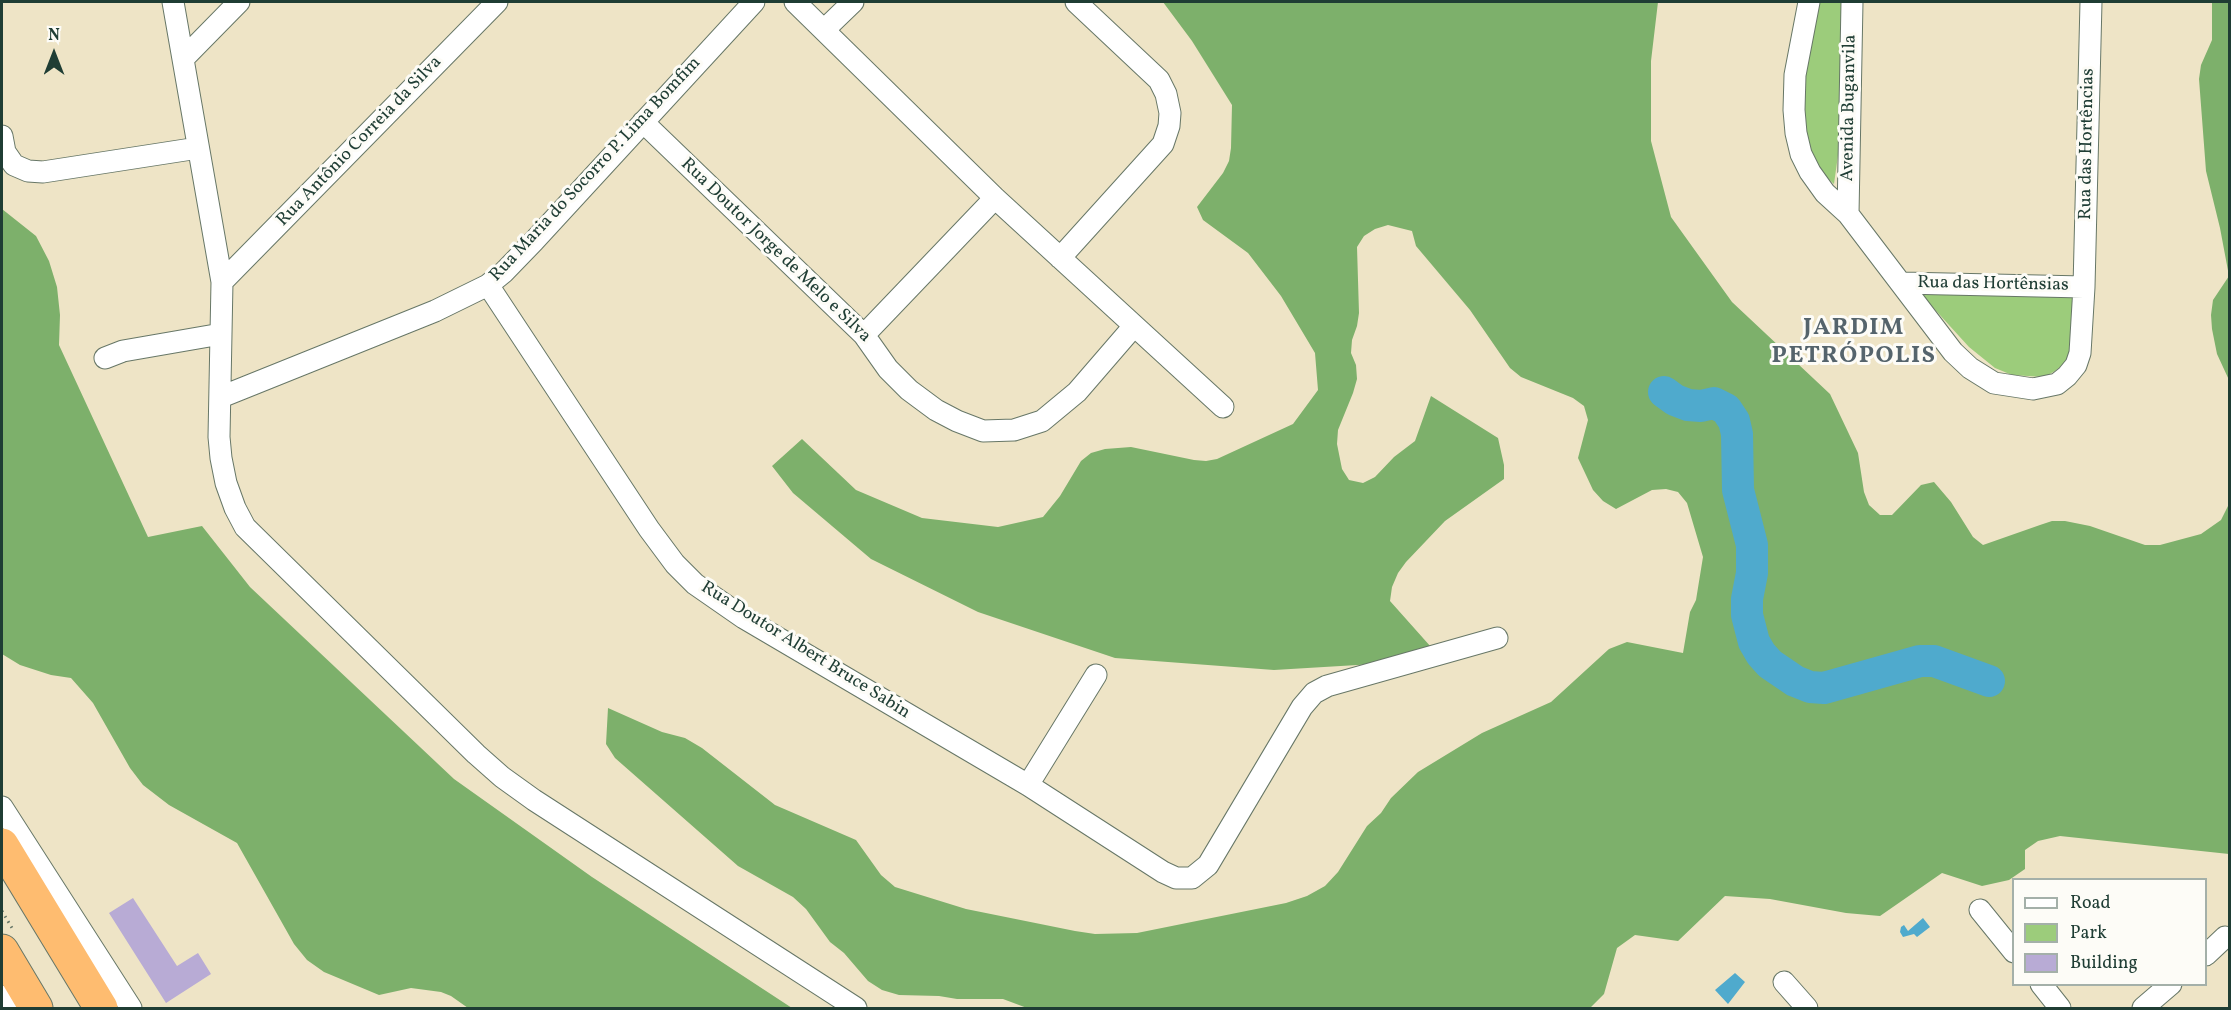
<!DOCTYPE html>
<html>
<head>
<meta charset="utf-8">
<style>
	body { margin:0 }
	#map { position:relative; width:2231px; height:1010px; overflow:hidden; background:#eee4c6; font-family:Vollkorn,serif }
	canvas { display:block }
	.frame { position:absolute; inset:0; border:3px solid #1f3d34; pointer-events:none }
	.legend { position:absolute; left:2012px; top:878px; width:195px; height:108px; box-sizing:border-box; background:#fdfcf7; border:2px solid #a4b0a9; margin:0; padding:8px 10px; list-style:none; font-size:18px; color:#1f3d34 }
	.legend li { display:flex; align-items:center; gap:12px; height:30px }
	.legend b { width:30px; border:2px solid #a4b0a9 }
	.north { position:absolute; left:24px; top:24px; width:60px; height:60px; -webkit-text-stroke:4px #fdfcf7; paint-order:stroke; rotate:0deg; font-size:16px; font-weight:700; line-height:24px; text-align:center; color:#1f3d34 }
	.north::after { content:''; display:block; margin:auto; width:21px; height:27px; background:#1f3d34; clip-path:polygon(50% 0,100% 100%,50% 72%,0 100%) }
</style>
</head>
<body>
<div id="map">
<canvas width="2231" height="1010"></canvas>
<div class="frame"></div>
<ul class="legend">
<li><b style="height:8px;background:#fff"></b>Road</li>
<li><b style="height:16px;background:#9ccc7b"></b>Park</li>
<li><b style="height:16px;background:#b8abd5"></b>Building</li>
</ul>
<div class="north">N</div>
</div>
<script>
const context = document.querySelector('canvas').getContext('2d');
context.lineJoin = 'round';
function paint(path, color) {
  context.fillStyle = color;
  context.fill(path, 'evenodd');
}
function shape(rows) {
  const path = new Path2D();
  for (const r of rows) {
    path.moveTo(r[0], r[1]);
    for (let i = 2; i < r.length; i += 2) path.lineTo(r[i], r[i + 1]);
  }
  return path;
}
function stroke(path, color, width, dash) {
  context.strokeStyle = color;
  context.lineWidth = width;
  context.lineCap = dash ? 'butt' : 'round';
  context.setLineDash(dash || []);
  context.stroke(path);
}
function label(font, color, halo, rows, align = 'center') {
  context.font = font + ' Vollkorn,serif';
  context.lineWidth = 6;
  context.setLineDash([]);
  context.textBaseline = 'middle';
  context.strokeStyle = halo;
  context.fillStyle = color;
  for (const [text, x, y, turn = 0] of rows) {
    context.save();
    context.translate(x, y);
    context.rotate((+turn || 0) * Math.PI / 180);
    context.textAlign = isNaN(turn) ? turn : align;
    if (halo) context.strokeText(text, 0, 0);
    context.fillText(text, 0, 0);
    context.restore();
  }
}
paint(shape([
	[1817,2,1843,2,1839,148,1834,184,1825,176,1810,152,1804,131,1800,88],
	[1918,291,2077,294,2076,342,2066,362,2055,371,2044,377,2012,375,1995,368,1969,347]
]), '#9ccc7b');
paint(shape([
	[1163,2,1658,2,1651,61,1651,141,1671,217,1732,302,1830,394,1858,453,1864,492,1869,505,1880,515,1892,515,1921,485,1934,482,1951,502,1973,537,1983,545,2040,525,2052,521,2065,521,2090,526,2145,545,2160,545,2201,534,2221,520,2229,504,2229,854,2060,836,2038,841,2025,850,2025,869,2009,880,1982,886,1942,873,1880,916,1846,913,1770,899,1725,896,1678,941,1635,935,1617,948,1604,994,1590,1008,1027,1008,1003,999,957,999,939,996,899,995,882,990,868,981,844,953,830,942,806,909,793,897,738,866,615,758,606,744,608,708,662,732,685,738,702,748,775,805,856,840,881,875,895,887,966,909,1075,931,1095,934,1137,933,1286,903,1307,896,1325,886,1338,872,1367,826,1381,813,1391,798,1418,772,1482,733,1551,702,1609,649,1627,642,1683,653,1690,612,1696,600,1703,557,1687,503,1678,492,1666,489,1652,490,1616,509,1603,501,1593,490,1578,458,1588,420,1584,406,1573,398,1521,377,1510,368,1470,310,1416,246,1412,231,1388,225,1375,229,1364,236,1357,247,1359,313,1357,326,1352,340,1351,353,1356,365,1357,379,1353,393,1338,430,1337,444,1342,469,1349,480,1363,483,1375,477,1394,457,1415,441,1431,396,1498,438,1504,465,1504,479,1445,521,1406,562,1398,573,1392,587,1390,601,1431,647,1374,664,1274,670,1115,658,978,612,871,559,793,493,772,466,802,439,856,490,922,518,998,527,1043,517,1060,496,1081,461,1091,453,1105,449,1131,447,1194,460,1206,461,1217,459,1293,424,1318,390,1315,353,1281,296,1248,253,1203,220,1197,207,1223,173,1229,161,1231,148,1232,105,1192,41],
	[2212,2,2230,2,2229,380,2217,354,2212,329,2211,315,2213,300,2229,276,2220,228,2206,171,2199,79,2201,65,2212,40],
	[2,209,36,236,49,261,57,287,60,315,59,345,148,537,202,526,250,587,454,779,592,877,792,1008,468,1008,451,996,441,992,411,988,379,995,324,972,307,960,294,944,237,843,169,805,143,785,130,768,93,703,71,678,51,675,20,665,2,654]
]), '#7db06b');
paint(shape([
	[1923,918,1930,927,1917,937,1914,934,1903,937,1900,932,1901,927,1904,925,1908,931],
	[1735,973,1745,982,1728,1004,1715,990]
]), '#4faacd');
stroke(shape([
	[1664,392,1675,400,1688,405,1701,406,1714,403,1726,409,1734,421,1737,434,1738,490,1752,545,1752,573,1747,599,1747,615,1754,642,1761,654,1770,664,1795,681,1810,687,1824,688,1920,661,1934,661,1989,681]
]), '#4faacd', 32);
paint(shape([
	[133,898,177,966,198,953,211,974,166,1003,109,913]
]), '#b8abd5');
const street = shape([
	[173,2,222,282,219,437,221,458,226,483,235,508,245,527,476,754,502,777,534,800,856,1008],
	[795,2,995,198,1223,407],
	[1809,2,1795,75,1794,110,1796,133,1801,154,1810,172,1825,193,1848,214,1953,352,1970,368,1994,383,2033,389,2057,384,2067,376,2076,365,2080,353,2084,287,2091,2],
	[825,29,853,2],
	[183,59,239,2],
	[643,122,864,335,888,369,909,390,936,410,957,421,983,431,1014,430,1042,421,1077,392,1134,326],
	[2,136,5,152,14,165,28,171,43,172,198,148],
	[1848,214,1852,2],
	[1060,258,1163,144,1169,126,1170,113,1166,94,1159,80,1076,2],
	[222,282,497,2],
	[1902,283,2084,287],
	[488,285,649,529,675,564,695,584,744,618,1028,785,1163,872,1176,878,1192,878,1208,865,1302,707,1314,693,1327,686,1497,638],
	[864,335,995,198],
	[105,358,123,351,221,334],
	[221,397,435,311,488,285,504,272,534,241,754,2],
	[1028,785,1096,675],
	[2,807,131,1008],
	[1980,910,2014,952],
	[2206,955,2225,937],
	[1784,982,1807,1008],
	[2041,984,2060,1008],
	[2,996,10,1008],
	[2143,1008,2171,984]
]);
const highway = shape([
	[2,845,101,1008],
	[2,951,36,1008]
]);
stroke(street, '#677767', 23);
stroke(highway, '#677767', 35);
stroke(shape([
	[2,911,12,928]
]), '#677767', 3, [1.5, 4.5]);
stroke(street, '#fff', 21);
stroke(highway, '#febc70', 33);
label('18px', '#1f3d34', '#fdfcf7', [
	["Avenida Buganvila",1850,108,-89],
	["Rua Antônio Correia da Silva",360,142,-46],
	["Rua das Hortências",2088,144,-89],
	["Rua Maria do Socorro P. Lima Bomfim",596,170,-47],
	["Rua Doutor Jorge de Melo e Silva",775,251,44],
	["Rua das Hortênsias",1993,285,1],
	["Rua Doutor Albert Bruce Sabin",805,651,32]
]);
context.letterSpacing = '1.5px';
label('bold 24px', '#55646c', '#fdfcf7', [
	["JARDIM",1854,330],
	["PETRÓPOLIS",1854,358]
]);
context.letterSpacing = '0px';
</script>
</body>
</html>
